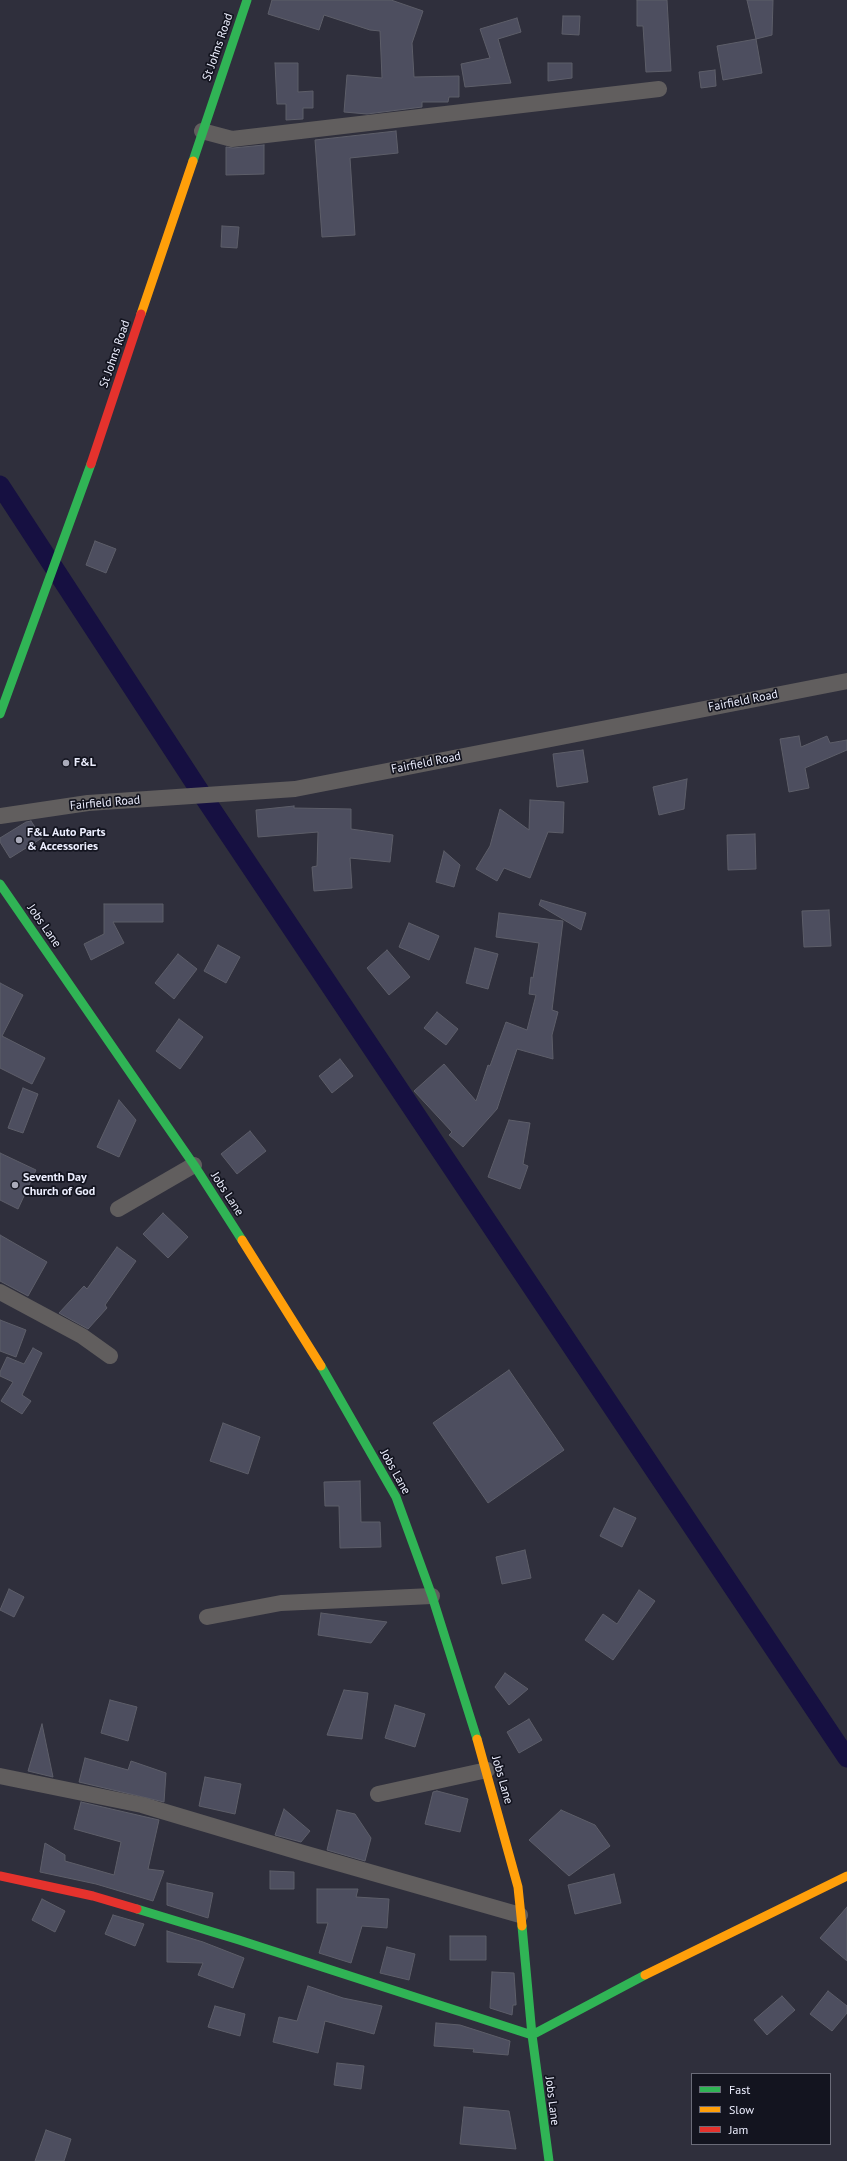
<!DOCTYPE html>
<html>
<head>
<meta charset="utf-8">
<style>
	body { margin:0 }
	#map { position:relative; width:847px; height:2161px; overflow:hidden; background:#2f2f3c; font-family:"PT Sans",sans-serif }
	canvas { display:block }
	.legend { position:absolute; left:691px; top:2073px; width:140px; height:72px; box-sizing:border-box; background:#13141f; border:1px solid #6a6b78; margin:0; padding:5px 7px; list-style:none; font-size:12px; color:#eceefe }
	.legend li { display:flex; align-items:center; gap:8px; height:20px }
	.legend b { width:20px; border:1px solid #6a6b78 }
</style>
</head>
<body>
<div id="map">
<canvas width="847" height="2161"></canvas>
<ul class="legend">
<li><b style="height:5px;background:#30b455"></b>Fast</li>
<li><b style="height:5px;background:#ff9f0a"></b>Slow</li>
<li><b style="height:5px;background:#e5322d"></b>Jam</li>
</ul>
</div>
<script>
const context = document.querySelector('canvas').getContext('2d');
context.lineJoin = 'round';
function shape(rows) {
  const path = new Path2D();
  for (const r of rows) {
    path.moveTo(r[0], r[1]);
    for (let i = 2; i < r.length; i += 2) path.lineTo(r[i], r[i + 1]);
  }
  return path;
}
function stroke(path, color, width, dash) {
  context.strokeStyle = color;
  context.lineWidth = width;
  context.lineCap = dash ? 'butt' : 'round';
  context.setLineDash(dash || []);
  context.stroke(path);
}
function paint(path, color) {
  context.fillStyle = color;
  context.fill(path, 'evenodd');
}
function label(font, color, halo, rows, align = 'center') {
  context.font = font + ' "PT Sans",sans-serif';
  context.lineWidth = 3.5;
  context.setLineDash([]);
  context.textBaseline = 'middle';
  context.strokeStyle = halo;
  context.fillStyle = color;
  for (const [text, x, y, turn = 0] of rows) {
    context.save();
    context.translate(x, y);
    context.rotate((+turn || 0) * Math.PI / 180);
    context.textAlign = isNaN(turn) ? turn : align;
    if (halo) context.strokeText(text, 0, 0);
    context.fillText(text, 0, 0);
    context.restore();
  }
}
stroke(shape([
	[0,485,203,796,847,1758]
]), '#161041', 19);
const building = shape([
	[272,0,391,0,423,11,412,43,414,77,459,76,459,97,449,97,448,102,422,102,422,107,367,114,344,112,347,75,382,78,380,31,370,30,324,15,319,30,268,14,272,0],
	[637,0,667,0,671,71,646,72,643,26,637,26,637,0],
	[747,0,773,0,772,35,756,39,747,0],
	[563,16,580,16,579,35,562,34,563,16],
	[517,18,521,32,498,39,511,83,465,87,461,64,490,58,480,29,517,18],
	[756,39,762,73,723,80,717,46,756,39],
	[275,63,298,63,298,92,313,91,313,108,303,108,303,119,286,120,286,104,277,104,275,63],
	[548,63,572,63,572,78,548,81,548,63],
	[715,70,716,86,701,88,699,72,715,70],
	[396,131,398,153,350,158,355,235,322,237,315,140,396,131],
	[264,145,264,174,226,175,226,147,233,148,264,145],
	[222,226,239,227,237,248,221,247,222,226],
	[95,541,116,549,106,573,86,565,95,541],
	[799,736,801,747,827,736,830,743,847,740,847,750,805,768,809,788,789,792,780,739,799,736],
	[583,750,588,782,557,787,553,754,583,750],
	[687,779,684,809,659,815,653,787,687,779],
	[530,800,564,802,563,833,548,832,530,878,504,868,497,881,476,869,490,846,500,809,529,830,530,800],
	[294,806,294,808,351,809,351,829,393,835,390,862,350,858,352,888,314,891,312,867,317,866,318,832,258,837,256,810,294,806],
	[31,821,42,838,10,858,0,842,0,838,26,822,31,821],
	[755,834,756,869,728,870,727,835,755,834],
	[444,851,460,865,454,887,436,882,444,851],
	[541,900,586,913,581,930,539,905,541,900],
	[104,904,163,904,163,922,113,922,124,943,91,960,84,944,104,934,104,904],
	[829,910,831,946,804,947,802,911,829,910],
	[499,913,563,921,552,1010,558,1012,552,1035,553,1059,517,1049,497,1109,463,1147,449,1135,452,1132,414,1091,444,1064,476,1101,488,1065,490,1066,506,1022,527,1030,536,995,529,994,531,977,533,978,539,943,496,937,499,913],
	[409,923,439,936,429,960,399,947,409,923],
	[218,945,240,957,226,983,204,971,218,945],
	[475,948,498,954,488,989,466,983,475,948],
	[387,950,410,977,389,995,367,968,387,950],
	[178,954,197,969,174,999,155,983,178,954],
	[0,983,23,995,2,1036,45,1058,32,1084,0,1068,0,983],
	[437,1012,458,1029,446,1045,424,1028,437,1012],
	[179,1019,203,1037,180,1069,156,1051,179,1019],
	[340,1059,353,1076,332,1093,319,1076,340,1059],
	[23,1088,38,1094,23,1133,8,1128,23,1088],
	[119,1100,136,1120,119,1157,97,1147,119,1100],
	[509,1120,530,1123,523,1164,528,1166,520,1189,488,1177,509,1120],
	[250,1131,266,1151,237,1174,221,1154,250,1131],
	[0,1153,36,1170,18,1209,0,1200,0,1153],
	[163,1213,188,1237,168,1258,143,1234,163,1213],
	[0,1235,47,1262,28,1296,0,1281,0,1235],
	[117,1247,136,1261,105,1305,107,1308,88,1329,59,1313,84,1286,87,1289,117,1247],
	[0,1320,26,1330,16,1357,0,1351,0,1320],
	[33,1348,42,1353,22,1395,31,1401,22,1414,1,1401,13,1382,0,1376,0,1372,7,1357,24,1364,33,1348],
	[509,1370,564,1450,488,1503,433,1423,509,1370],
	[223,1423,260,1437,248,1474,210,1461,223,1423],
	[360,1481,361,1522,380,1522,381,1547,340,1548,339,1506,325,1506,324,1482,360,1481],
	[614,1508,636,1518,622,1547,600,1536,614,1508],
	[525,1550,531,1578,502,1584,496,1557,525,1550],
	[9,1589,24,1597,14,1617,0,1610,9,1589],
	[639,1590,655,1601,613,1660,585,1640,603,1614,617,1624,639,1590],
	[321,1613,387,1622,371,1643,318,1635,321,1613],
	[505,1673,528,1689,509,1705,495,1687,505,1673],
	[344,1690,368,1693,362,1739,327,1735,344,1690],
	[110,1700,137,1707,128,1741,101,1733,110,1700],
	[395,1705,425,1714,415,1747,385,1738,395,1705],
	[529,1719,542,1740,519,1753,507,1732,529,1719],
	[42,1724,53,1777,28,1771,42,1724],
	[85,1758,128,1770,131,1761,166,1773,164,1802,79,1782,85,1758],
	[205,1777,241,1784,235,1814,199,1806,205,1777],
	[437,1791,468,1799,460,1832,425,1824,433,1792,437,1791],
	[81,1802,159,1820,148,1869,164,1871,153,1901,96,1884,40,1872,45,1843,65,1855,65,1861,114,1875,121,1842,74,1829,81,1802],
	[284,1809,310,1831,301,1842,275,1835,284,1809],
	[337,1810,355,1814,371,1838,365,1861,327,1850,337,1810],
	[561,1810,595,1825,610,1846,569,1876,529,1840,561,1810],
	[270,1871,294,1872,294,1889,270,1889,270,1871],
	[614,1874,621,1903,575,1914,568,1885,614,1874],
	[167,1883,213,1893,208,1918,167,1905,167,1883],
	[317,1889,358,1889,356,1897,389,1899,387,1928,362,1926,351,1963,319,1953,328,1923,317,1923,317,1889],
	[42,1899,65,1911,55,1932,32,1920,42,1899],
	[847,1907,847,1961,820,1938,847,1907],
	[113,1915,144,1924,135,1946,105,1934,113,1915],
	[167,1931,203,1942,244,1958,233,1988,198,1975,203,1963,167,1962,167,1931],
	[450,1936,486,1936,486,1960,450,1960,450,1936],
	[387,1947,415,1954,409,1980,380,1973,387,1947],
	[492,1972,514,1973,516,2003,516,2005,513,2005,512,2015,490,2008,492,1972],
	[308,1986,343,1998,382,2006,374,2034,325,2021,318,2053,273,2042,279,2017,297,2021,308,1986],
	[828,1991,847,2006,847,2013,832,2031,810,2014,828,1991],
	[782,1996,795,2010,767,2035,754,2020,782,1996],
	[215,2006,245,2014,240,2036,208,2027,215,2006],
	[436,2023,460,2025,510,2041,508,2055,473,2052,474,2049,434,2046,436,2023],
	[337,2063,364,2066,361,2089,334,2085,337,2063],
	[464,2107,509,2111,516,2149,460,2144,464,2107],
	[46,2130,71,2139,64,2161,35,2161,46,2130]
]);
paint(building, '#4d4e5f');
stroke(building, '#5d5e69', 1);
stroke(shape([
	[202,131,232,139,659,89],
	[0,816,88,803,295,789,847,681],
	[118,1209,194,1165],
	[0,1292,82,1336,110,1356],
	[207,1617,281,1603,432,1596],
	[0,1776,142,1805,303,1853,520,1915],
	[378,1794,487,1770]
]), '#615e5e', 16);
stroke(shape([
	[193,161,247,0],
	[0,714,91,464],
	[0,884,194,1165,242,1240],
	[321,1366,396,1497,432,1596,477,1739],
	[137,1909,239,1940,532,2035,645,1975],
	[522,1926,532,2035,549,2161]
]), '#30b455', 9);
stroke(shape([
	[141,314,193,161],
	[242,1240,321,1366],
	[477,1739,518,1887,522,1926],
	[645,1975,847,1876]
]), '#ff9f0a', 9);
stroke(shape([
	[91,464,141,314],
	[0,1876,93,1896,137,1909]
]), '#e5322d', 9);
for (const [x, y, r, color] of [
	[66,763,4,"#aaabba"],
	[19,840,4,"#aaabba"],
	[15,1185,4,"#aaabba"]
]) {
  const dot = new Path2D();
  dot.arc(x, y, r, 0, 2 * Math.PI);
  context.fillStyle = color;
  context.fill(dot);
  stroke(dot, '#13141f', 1.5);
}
label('12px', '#eceefe', '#13141f', [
	["St Johns Road",218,47,-71],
	["St Johns Road",115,354,-71],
	["Fairfield Road",743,701,-11],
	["Fairfield Road",426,763,-11],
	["Fairfield Road",105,803,-5],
	["Jobs Lane",44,926,55],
	["Jobs Lane",227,1194,57],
	["Jobs Lane",395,1472,61],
	["Jobs Lane",502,1780,74],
	["Jobs Lane",552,2101,83]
]);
label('bold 12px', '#eceefe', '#13141f', [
	["F&L",74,763],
	["F&L Auto Parts",27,833],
	["& Accessories",27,847],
	["Seventh Day",23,1178],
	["Church of God",23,1192]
], 'left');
</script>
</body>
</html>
